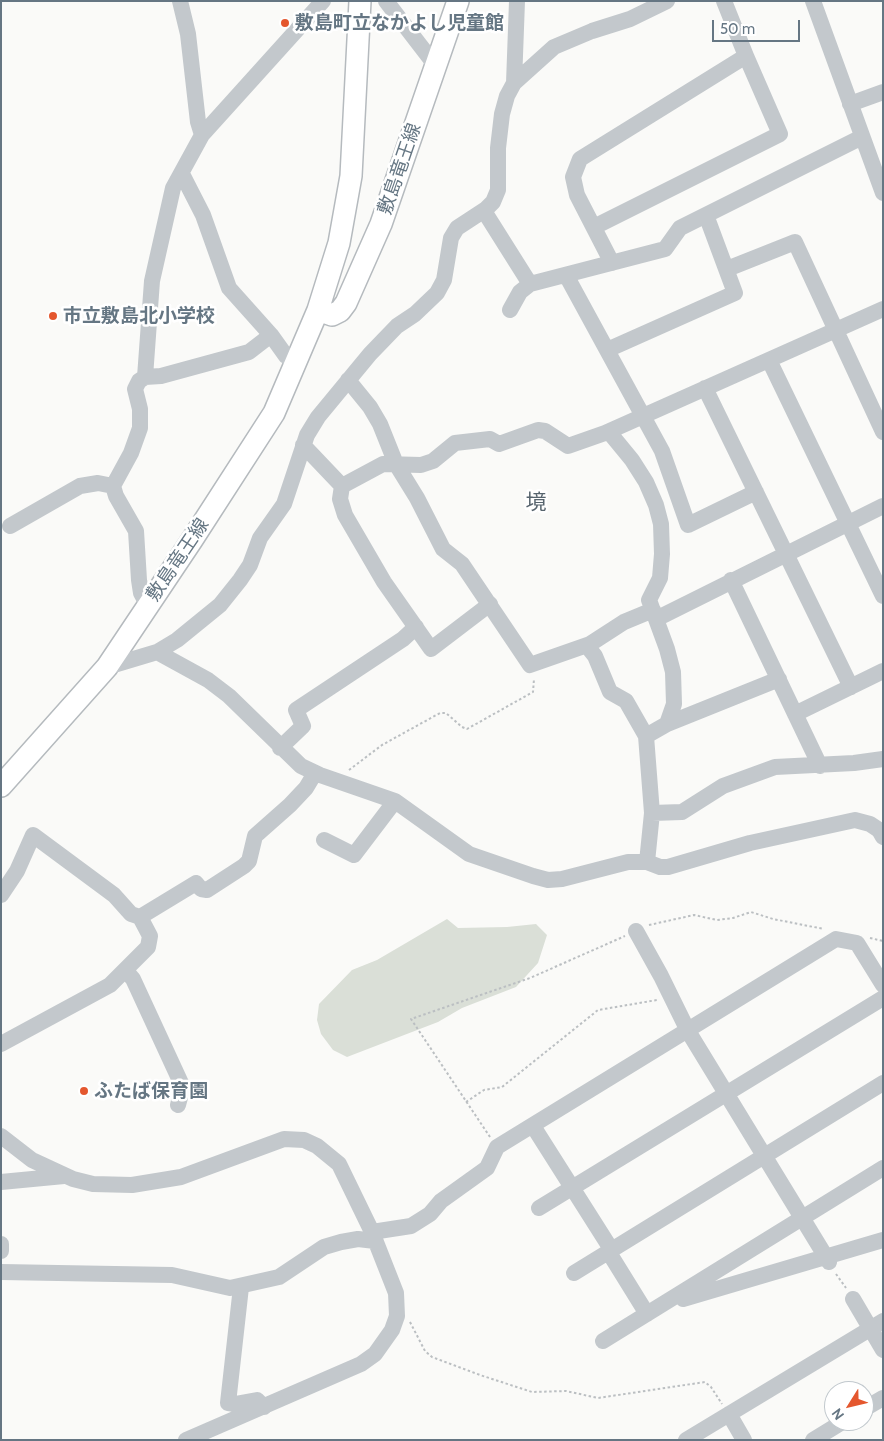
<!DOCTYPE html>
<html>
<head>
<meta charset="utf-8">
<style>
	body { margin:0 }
	#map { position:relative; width:884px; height:1441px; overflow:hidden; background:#fafaf8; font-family:Cabin,sans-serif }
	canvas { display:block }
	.frame { position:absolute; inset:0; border:2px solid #657683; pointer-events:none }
	.north { position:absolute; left:824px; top:1381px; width:50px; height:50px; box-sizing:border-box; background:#fff; border:1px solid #c1c8cd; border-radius:50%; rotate:234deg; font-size:14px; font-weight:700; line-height:20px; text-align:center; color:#657683 }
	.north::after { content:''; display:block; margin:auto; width:18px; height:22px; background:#e4572e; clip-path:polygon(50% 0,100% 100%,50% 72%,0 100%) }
	.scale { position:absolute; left:712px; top:20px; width:88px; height:22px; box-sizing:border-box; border:2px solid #657683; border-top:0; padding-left:6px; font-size:15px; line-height:18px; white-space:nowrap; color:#657683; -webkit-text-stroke:4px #fff; paint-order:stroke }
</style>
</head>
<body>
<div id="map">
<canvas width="884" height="1441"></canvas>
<div class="frame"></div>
<div class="north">N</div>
<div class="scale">50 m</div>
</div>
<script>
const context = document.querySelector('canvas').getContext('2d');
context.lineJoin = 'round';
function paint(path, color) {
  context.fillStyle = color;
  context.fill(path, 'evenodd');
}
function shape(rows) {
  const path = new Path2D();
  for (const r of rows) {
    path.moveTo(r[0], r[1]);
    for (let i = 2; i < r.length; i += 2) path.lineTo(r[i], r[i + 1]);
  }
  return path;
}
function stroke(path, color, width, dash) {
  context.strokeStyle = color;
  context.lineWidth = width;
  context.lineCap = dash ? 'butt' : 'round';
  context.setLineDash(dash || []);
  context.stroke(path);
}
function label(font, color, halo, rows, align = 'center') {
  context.font = font + ' Cabin,"Noto Sans JP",sans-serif';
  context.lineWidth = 5;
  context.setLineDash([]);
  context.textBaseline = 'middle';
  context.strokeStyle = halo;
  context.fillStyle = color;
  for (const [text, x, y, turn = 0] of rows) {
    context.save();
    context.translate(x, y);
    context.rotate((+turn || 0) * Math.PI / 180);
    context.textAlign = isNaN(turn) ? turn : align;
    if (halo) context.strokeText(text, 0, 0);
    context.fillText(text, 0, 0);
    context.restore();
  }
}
paint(shape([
	[447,919,458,928,507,927,536,924,547,935,538,963,516,987,462,1008,438,1022,347,1057,333,1050,321,1034,317,1020,319,1004,352,970,377,960]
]), '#dadfd7');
const major = shape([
	[318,310,339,243,351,176,360,1],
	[1,786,107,667,192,540,274,413,318,310,332,315,340,311,346,303,381,224,458,1]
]);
stroke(major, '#b5babe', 24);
stroke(shape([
	[349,770,382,745,440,713,446,713,462,727,467,729,533,692,534,679],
	[649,925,694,915,717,920,733,918,751,912,773,919,824,929],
	[870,938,883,941],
	[466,1102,484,1090,502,1087,598,1010,657,1000],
	[490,1137,411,1019,530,978,625,936],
	[836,1274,846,1288],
	[410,1322,425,1351,432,1357,480,1375,532,1392,566,1391,598,1398,705,1382,711,1387,722,1404]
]), '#bbbfc2', 2, [2.5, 2.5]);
stroke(shape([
	[180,1,188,34,198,122,202,135],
	[386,1,436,66],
	[813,1,883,193],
	[514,83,517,1],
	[850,104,883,92],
	[182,174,203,215,229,288,271,335,286,356,296,362],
	[484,211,530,284,665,249,680,228,862,137],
	[594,227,780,134,746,56],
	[612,263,577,195,573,177,580,159,746,56,724,1],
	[727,269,795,242,883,432],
	[566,275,662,451,688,525,756,492],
	[510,310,520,292,530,284],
	[607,350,735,293,706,215],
	[769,360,883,596],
	[145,377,152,281,173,188,202,135,323,1],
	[348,380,370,407,380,424,396,464,417,498,443,549,462,564,530,665,590,644,624,622,653,610],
	[705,388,851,687],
	[609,432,632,460,646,482,656,505,661,524,662,554,660,578,649,600,667,649,673,672,674,704,667,724,646,736,652,813,647,862],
	[303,445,342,486,340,499,345,515,384,582,431,649,490,604],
	[342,486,383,464,421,465,433,461,455,443,490,439,499,444,538,430,545,431,568,446,605,433,883,309],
	[10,526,80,486,98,483,113,486],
	[731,580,820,766],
	[148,606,141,593,139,580,136,531,116,496,113,486,131,453,140,428,140,409,135,389,139,381,145,377,161,376,249,352,271,335],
	[656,619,883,506],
	[587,646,595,656,610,692,626,701,646,736],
	[157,652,208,680,229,696,301,766,320,775,395,801,469,854,533,876,548,880,562,879,628,862,647,862,660,867,668,867,750,843,855,820,870,824,879,830,883,837],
	[107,667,157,652,177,640,220,605,240,580,250,565,260,538,284,504,307,435,318,417,370,354,397,326,415,314,437,293,444,280,451,238,457,228,486,209,493,202,498,190,498,148,502,114,507,96,514,83,554,47,592,31,630,19,667,1],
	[795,714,883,671],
	[667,724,779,679],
	[280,748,303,726,296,710,403,639,416,627],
	[652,813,682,812,723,786,775,767,854,763,883,759],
	[324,840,354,855,395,801],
	[1,895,17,871,33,835,114,895,131,914,140,917],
	[636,931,661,976,688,1031,829,1262],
	[126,971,133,979,181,1083,182,1090,178,1105],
	[1,1044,110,985,148,947,150,936,140,917,196,883,201,889,207,890,244,866,249,861,255,836,290,805,306,788,315,773],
	[533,1126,611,1249],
	[1,1136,32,1160,73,1179,93,1184,132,1185,181,1177,284,1139,304,1140,317,1146,339,1164,372,1232,396,1293,397,1316,392,1330,375,1354,361,1364,186,1440],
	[1,1182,64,1176],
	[539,1208,883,998],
	[372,1232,411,1226,430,1214,441,1201,487,1168,497,1147,836,939,857,943,883,985],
	[1,1244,1,1251],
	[608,1251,647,1314],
	[1,1272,172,1275,230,1288,279,1277,324,1247,341,1242,358,1239,375,1241],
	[574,1273,883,1083],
	[241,1287,228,1403,235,1404,257,1400,264,1407],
	[683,1299,883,1240],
	[853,1299,883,1350],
	[603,1341,883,1168],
	[864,1409,883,1398],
	[729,1414,744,1440],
	[686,1440,883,1321],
	[813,1440,844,1421]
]), '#c3c8cc', 16);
stroke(major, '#fff', 21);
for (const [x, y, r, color] of [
	[285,23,5,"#e4572e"],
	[53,316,5,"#e4572e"],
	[84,1091,5,"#e4572e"]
]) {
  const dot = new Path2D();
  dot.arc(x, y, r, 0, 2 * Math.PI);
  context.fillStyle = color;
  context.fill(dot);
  stroke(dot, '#fff', 2);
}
label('bold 19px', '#657683', '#fff', [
	["敷島町立なかよし児童館",295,23],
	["市立敷島北小学校",63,316],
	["ふたば保育園",94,1091]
], 'left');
label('19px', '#657683', '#fff', [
	["敷島竜王線",400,169,-71],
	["敷島竜王線",178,560,-56]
]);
label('21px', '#57646e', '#fff', [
	["境",536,503]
]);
</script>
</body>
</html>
